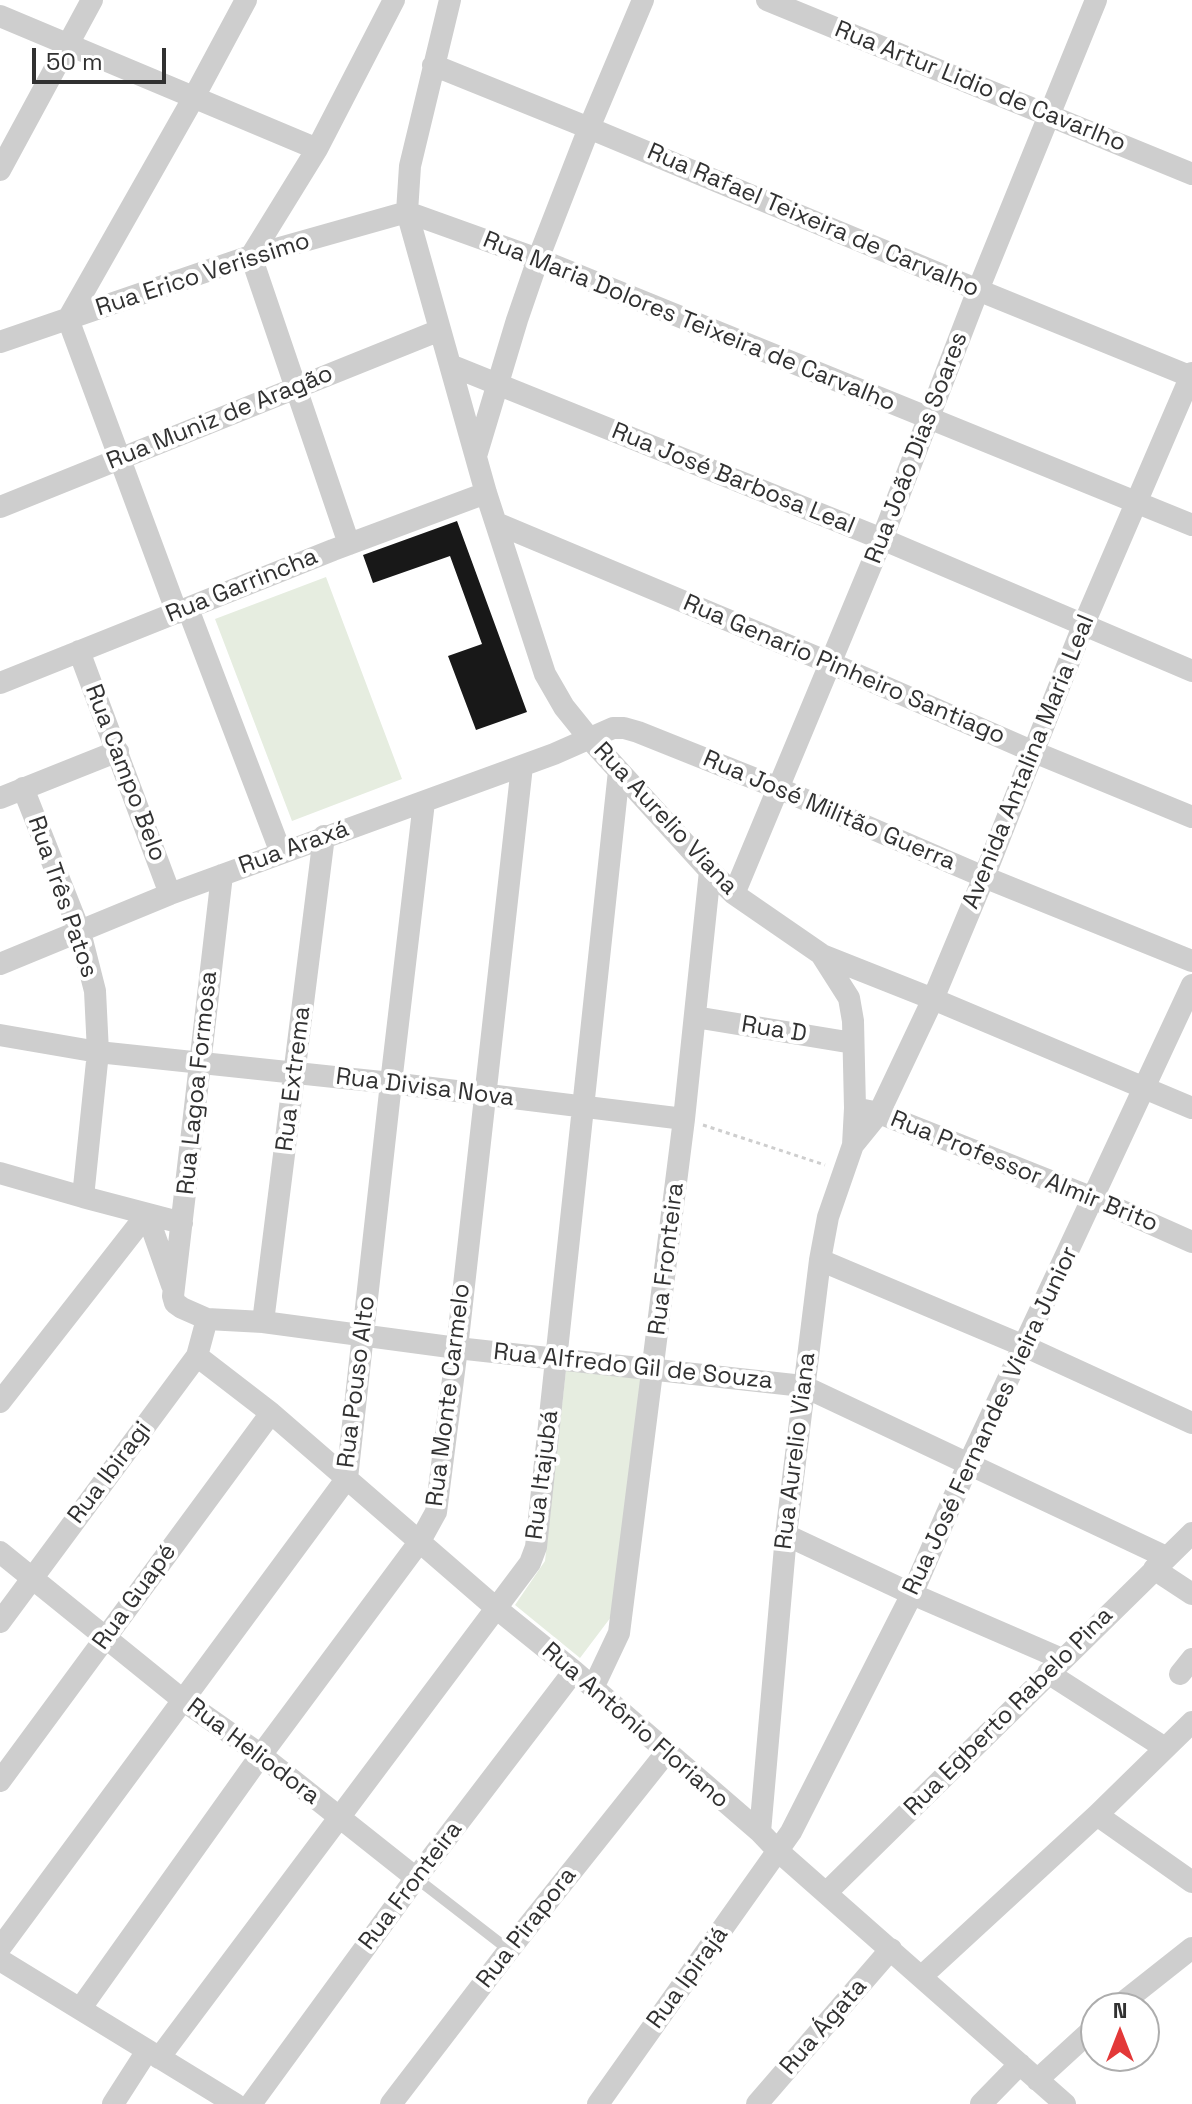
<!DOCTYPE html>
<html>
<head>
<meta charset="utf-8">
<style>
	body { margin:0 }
	#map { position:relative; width:1192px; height:2104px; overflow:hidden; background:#fff; font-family:"Space Grotesk",sans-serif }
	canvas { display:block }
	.north { position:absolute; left:1080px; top:1992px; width:80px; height:80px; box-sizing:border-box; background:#fff; border:2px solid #adadad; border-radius:50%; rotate:0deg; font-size:22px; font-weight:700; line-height:32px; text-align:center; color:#313131 }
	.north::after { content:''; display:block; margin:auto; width:28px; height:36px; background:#e33838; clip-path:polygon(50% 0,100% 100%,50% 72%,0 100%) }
	.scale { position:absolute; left:32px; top:48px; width:134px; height:36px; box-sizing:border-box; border:4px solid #313131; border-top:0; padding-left:10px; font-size:24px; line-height:28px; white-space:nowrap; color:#313131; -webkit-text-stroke:6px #fff; paint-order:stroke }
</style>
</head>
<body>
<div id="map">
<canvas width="1192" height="2104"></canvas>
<div class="north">N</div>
<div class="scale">50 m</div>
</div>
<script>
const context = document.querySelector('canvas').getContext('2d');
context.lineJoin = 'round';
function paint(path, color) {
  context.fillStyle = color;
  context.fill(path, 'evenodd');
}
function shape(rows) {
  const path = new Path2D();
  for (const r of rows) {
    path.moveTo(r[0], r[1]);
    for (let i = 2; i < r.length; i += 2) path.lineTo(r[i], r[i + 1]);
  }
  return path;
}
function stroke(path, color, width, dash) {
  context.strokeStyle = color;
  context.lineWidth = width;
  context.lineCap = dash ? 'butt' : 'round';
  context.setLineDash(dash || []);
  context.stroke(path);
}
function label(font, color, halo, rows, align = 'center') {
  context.font = font + ' "Space Grotesk",sans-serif';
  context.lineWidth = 8;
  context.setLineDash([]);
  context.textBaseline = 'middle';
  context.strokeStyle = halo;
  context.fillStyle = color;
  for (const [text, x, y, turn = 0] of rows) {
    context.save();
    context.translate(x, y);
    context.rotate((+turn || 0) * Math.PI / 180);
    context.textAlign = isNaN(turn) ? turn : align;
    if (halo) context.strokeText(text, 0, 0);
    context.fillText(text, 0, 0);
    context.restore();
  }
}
paint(shape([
	[326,577,402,779,292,821,215,619],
	[566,1369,643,1378,611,1617,580,1658,515,1605,545,1561]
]), '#e6ede0');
paint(shape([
	[457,521,527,712,476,730,448,656,482,644,450,556,373,583,363,555]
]), '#181818');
stroke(shape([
	[703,1125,825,1165]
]), '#cecece', 3, [4, 4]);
stroke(shape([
	[416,1878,509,1950]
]), '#cecece', 11);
stroke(shape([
	[450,0,410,166,407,212,486,493,545,674,564,707,589,738,710,871,734,894,821,954,849,998,853,1021,855,1108,853,1145,828,1217,820,1260,786,1535,760,1832],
	[767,0,1192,174],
	[0,16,317,149],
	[433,65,589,128,978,290,1192,377],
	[0,170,92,0],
	[407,212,538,259,1192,525],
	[0,342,251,256,407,212],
	[450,365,882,539,1192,671],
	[476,456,517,320,538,259,589,128,643,0],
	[0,507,440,330],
	[496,523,830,663,1034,752,1192,817],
	[349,544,251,256,317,149,394,0],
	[188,609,281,853],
	[177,613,68,319,194,97,246,0],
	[79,651,170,894],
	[0,683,333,550,486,493],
	[23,788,80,932,95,991,98,1052,83,1197],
	[0,798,118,751],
	[222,875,173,1296,175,1303,182,1308,207,1319,263,1322,457,1348,803,1386,1166,1557],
	[734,894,882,539,978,290,1096,0],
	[822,955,933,999,1192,1108],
	[0,964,170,894,554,754,613,728,624,728,638,732,778,788,984,877,1192,961],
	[695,1017,853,1043],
	[0,1035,98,1052,391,1083,684,1119],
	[864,1110,879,1113,1093,1198,1192,1242],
	[853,1145,879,1113,933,999,984,877,1083,626,1192,373],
	[0,1173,83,1197,182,1223],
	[147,1214,172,1285],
	[820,1260,1024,1346,1192,1423],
	[263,1322,324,836],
	[197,1356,271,1413,496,1608,574,1671,760,1832,778,1851,1065,2104],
	[0,1402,147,1214],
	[786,1535,912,1594,1062,1659],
	[0,1552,184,1701,261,1755,416,1878],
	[1154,1569,1192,1594],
	[0,1622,197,1356,207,1319],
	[1048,1673,1165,1748],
	[1180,1674,1192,1659],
	[593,1688,619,1633,684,1119,710,871],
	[0,1781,271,1413],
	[1097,1815,1192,1882],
	[827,1892,1192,1533],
	[0,1948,347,1478,391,1083,424,802],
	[0,1960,235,2104],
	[922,1976,1097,1815,1192,1722],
	[1116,2008,1192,1948],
	[80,2009,261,1755,420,1541,436,1512,457,1348,522,766],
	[159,2058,530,1563,536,1547,619,771],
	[1037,2080,1096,2026],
	[113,2104,147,2051],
	[251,2104,416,1878,574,1671],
	[391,2104,509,1950,666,1753],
	[598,2104,791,1832,912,1594,968,1465,1192,985],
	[757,2104,891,1949],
	[981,2104,1020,2064]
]), '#cecece', 22);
label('24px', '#313131', '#fff', [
	["Rua Artur Lidio de Cavarlho",980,87,22],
	["Rua Rafael Teixeira de Carvalho",813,221,23],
	["Rua Erico Verissimo",203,275,-18],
	["Rua Maria Dolores Teixeira de Carvalho",689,322,22],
	["Rua Muniz de Aragão",220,418,-22],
	["Rua João Dias Soares",917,448,-69],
	["Rua José Barbosa Leal",733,479,22],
	["Rua Garrincha",242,586,-22],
	["Rua Genario Pinheiro Santiago",844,670,23],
	["Avenida Antalina Maria Leal",1029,762,-68],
	["Rua Campo Belo",125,773,69],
	["Rua José Militão Guerra",829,811,23],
	["Rua Aurelio Viana",665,819,47],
	["Rua Araxá",294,848,-20],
	["Rua Três Patos",62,897,71],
	["Rua D",774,1030,9],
	["Rua Extrema",294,1079,-83],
	["Rua Lagoa Formosa",198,1083,-84],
	["Rua Divisa Nova",425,1088,7],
	["Rua Professor Almir Brito",1024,1172,22],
	["Rua Fronteira",667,1259,-83],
	["Rua Alfredo Gil de Souza",633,1367,6],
	["Rua Pouso Alto",357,1382,-83],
	["Rua Monte Carmelo",449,1395,-83],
	["Rua José Fernandes Vieira Junior",991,1421,-65],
	["Rua Aurelio Viana",796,1451,-83],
	["Rua Ibiragi",110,1473,-53],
	["Rua Itajubá",543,1475,-83],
	["Rua Guapé",135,1597,-54],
	["Rua Egberto Rabelo Pina",1009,1712,-45],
	["Rua Antônio Floriano",635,1726,41],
	["Rua Heliodora",253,1752,37],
	["Rua Fronteira",411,1886,-53],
	["Rua Pirapora",527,1928,-52],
	["Rua Ipirajá",688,1978,-54],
	["Rua Ágata",824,2027,-49]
]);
</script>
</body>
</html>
